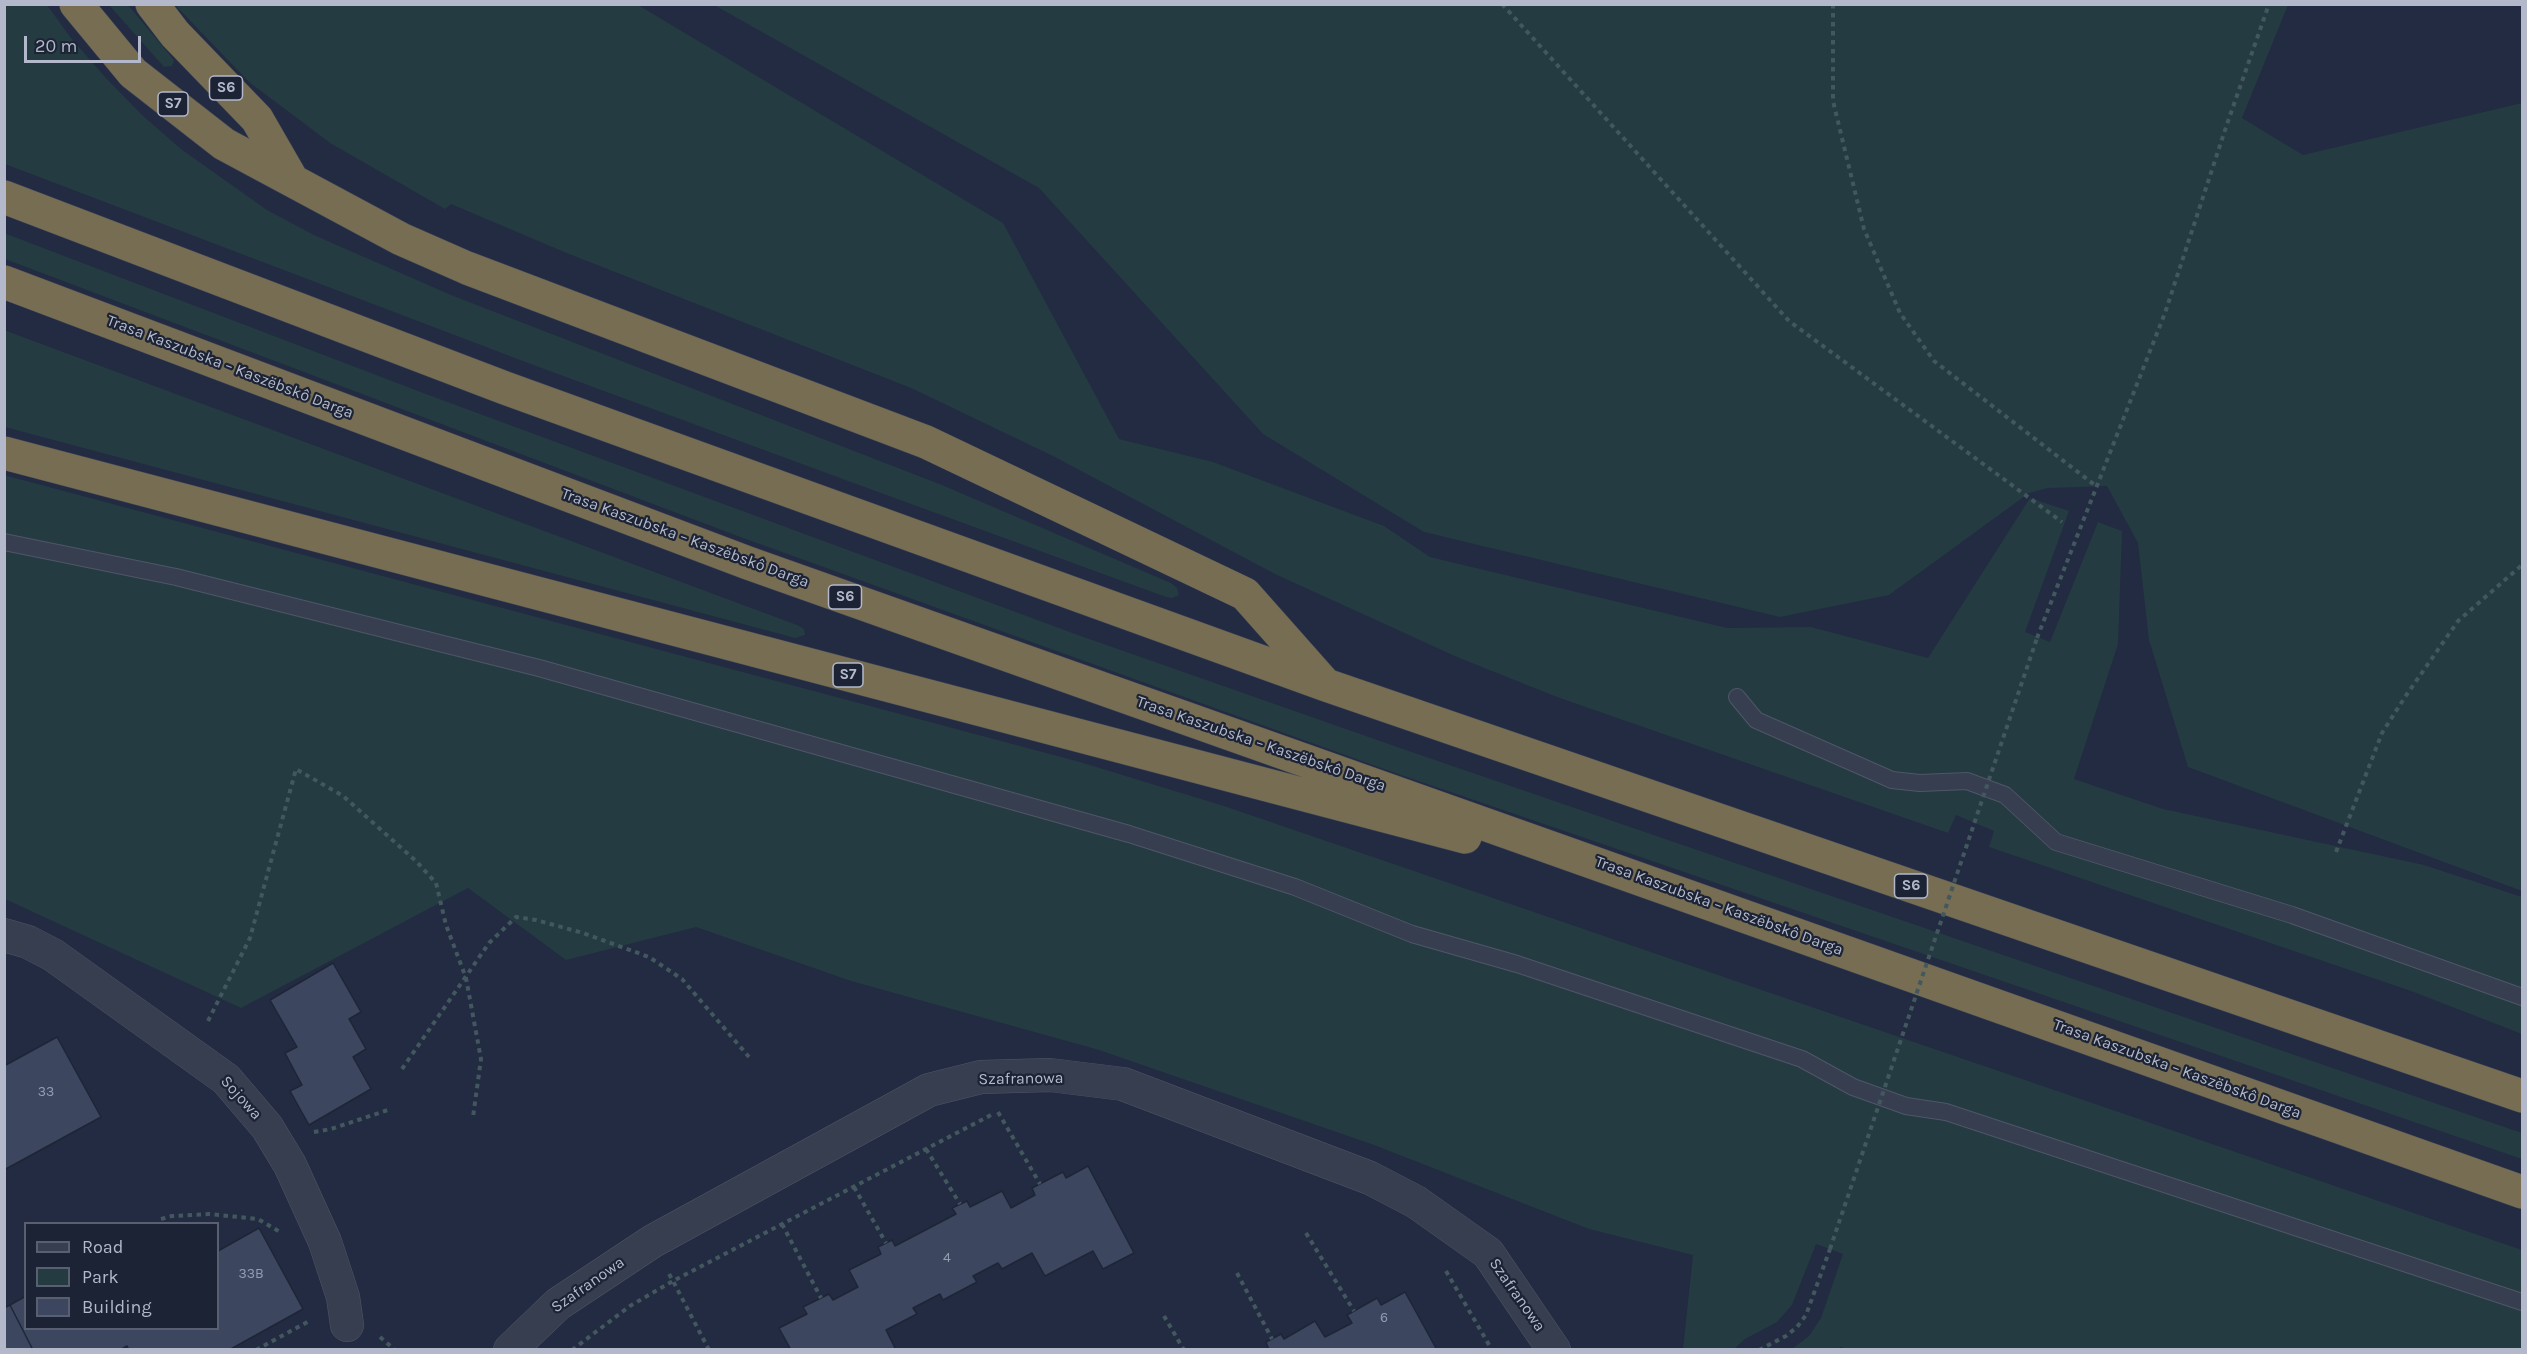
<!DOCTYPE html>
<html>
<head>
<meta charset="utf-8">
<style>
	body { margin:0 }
	#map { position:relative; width:2527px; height:1354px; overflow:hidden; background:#222b41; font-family:Karla,sans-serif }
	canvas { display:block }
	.frame { position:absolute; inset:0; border:6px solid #b3b9cb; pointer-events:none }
	.legend { position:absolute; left:24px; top:1222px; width:195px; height:108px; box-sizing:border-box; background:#1c2335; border:2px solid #585f71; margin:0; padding:8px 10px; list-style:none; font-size:18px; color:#b3b9cb }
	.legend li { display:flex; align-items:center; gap:12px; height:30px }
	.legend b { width:30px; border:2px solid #585f71 }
	.scale { position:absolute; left:24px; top:36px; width:117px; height:27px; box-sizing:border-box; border:3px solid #b3b9cb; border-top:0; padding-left:8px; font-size:18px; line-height:21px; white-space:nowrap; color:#b3b9cb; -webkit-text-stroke:4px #1c2335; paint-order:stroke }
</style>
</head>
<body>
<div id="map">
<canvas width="2527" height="1354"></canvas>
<div class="frame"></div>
<ul class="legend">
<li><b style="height:8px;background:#373e50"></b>Road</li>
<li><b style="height:16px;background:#243b42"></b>Park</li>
<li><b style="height:16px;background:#3c465e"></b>Building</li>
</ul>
<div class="scale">20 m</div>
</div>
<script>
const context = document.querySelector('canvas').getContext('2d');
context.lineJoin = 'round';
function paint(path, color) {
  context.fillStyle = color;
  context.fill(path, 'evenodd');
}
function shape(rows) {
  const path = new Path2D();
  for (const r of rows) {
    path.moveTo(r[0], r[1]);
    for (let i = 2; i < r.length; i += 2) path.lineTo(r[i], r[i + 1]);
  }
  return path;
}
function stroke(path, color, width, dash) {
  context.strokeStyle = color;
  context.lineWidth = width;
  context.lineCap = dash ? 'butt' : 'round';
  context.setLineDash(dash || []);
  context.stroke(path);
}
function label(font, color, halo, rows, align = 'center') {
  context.font = font + ' Karla,sans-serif';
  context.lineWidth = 4.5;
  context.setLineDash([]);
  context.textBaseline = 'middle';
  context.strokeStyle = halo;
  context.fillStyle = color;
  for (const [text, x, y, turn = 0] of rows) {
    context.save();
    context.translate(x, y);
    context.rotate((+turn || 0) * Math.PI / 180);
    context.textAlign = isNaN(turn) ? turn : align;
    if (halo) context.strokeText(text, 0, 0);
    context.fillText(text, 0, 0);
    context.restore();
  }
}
paint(shape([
	[4,5,47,5,71,38,106,78,142,115,181,149,267,210,314,235,451,295,942,485,1171,583,1177,588,1179,595,1172,598,1166,597,848,481,528,363,5,164],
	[109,5,128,5,174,60,172,66,164,67],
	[175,5,638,5,1003,223,1119,439,1213,462,1384,526,1430,557,1727,628,1811,627,1928,658,2030,498,2069,511,2025,632,2050,642,2098,522,2122,531,2118,644,2074,779,2163,809,2424,865,2522,897,2522,1034,2411,991,1989,847,1994,831,1956,815,1948,833,1557,697,1457,657,1275,574,1053,456,911,388,564,252,451,204,445,209,330,143,249,82],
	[714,5,2288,5,2242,118,2303,155,2522,103,2522,891,2188,767,2149,640,2138,543,2107,486,2048,488,2029,493,1889,595,1780,617,1424,532,1263,434,1039,188],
	[4,233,426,394,1078,635,1403,749,2522,1133,2522,1159,1395,773,743,538,5,259],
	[4,330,797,625,804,629,805,635,795,638,784,635,5,427],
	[4,475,1080,762,1224,806,2522,1250,2522,1349,1850,1350,1841,1347,1837,1349,1792,1349,1809,1336,1821,1318,1843,1254,1816,1244,1792,1305,1777,1322,1745,1339,1734,1349,1683,1349,1693,1255,1589,1229,1374,1145,1099,1050,851,981,696,927,566,960,468,888,241,1008,5,899]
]), '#243b42');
const building = shape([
	[333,963,361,1012,349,1019,366,1049,353,1057,371,1089,309,1125,290,1091,302,1085,285,1053,297,1047,270,1000,333,963],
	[57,1037,101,1117,4,1170,4,1066,57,1037],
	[1088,1166,1134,1253,1103,1269,1093,1251,1045,1276,1032,1253,1002,1269,998,1263,973,1276,977,1282,943,1300,940,1294,913,1308,917,1314,886,1330,896,1350,791,1350,779,1328,807,1314,803,1307,829,1294,833,1300,858,1287,849,1270,881,1254,878,1247,892,1240,895,1246,956,1214,952,1208,967,1201,970,1207,1002,1191,1011,1208,1035,1195,1032,1188,1063,1172,1066,1178,1088,1166],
	[259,1228,303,1309,229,1350,129,1350,127,1346,120,1350,33,1350,10,1305,26,1296,26,1328,218,1328,218,1251,259,1228],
	[1405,1292,1437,1350,1269,1350,1266,1342,1281,1334,1284,1339,1315,1321,1325,1337,1352,1323,1347,1315,1354,1311,1377,1298,1381,1305,1405,1292],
	[10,1305,33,1350,4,1350,4,1308,10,1305]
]);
paint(building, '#3c465e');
stroke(building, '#1e2537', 1.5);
const lane = shape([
	[4,542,176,577,539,668,1129,834,1295,887,1412,934,1517,964,1802,1059,1853,1087,1906,1106,1946,1112,2522,1302],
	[1737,697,1756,720,1892,780,1920,783,1967,781,2005,795,2056,842,2292,915,2522,997]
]);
const street = shape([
	[4,935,28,942,53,955,226,1079,267,1127,290,1165,325,1242,343,1297,347,1325],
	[510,1350,558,1304,653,1241,929,1090,981,1077,1050,1075,1123,1084,1370,1178,1416,1202,1488,1253,1554,1350]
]);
const highway = shape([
	[76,4,133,73,224,144,401,239,467,268,926,442,1245,594,1323,682],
	[152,4,175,34,257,119,291,178],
	[4,197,505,388,1326,685,2522,1096],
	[4,282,748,563,2522,1192],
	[4,453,1465,837]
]);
stroke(lane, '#4f5668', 18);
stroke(street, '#4f5668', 34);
stroke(highway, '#3f4658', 34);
stroke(shape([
	[1502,4,1789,321,2062,522],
	[1833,4,1833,101,1864,229,1900,313,1934,361,2096,486],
	[2037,638,2165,313,2226,127,2269,4],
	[2336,852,2382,733,2405,697,2458,621,2522,565],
	[208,1021,250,938,296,769,343,796,416,861,436,883,446,925,466,978,481,1059,473,1117],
	[402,1069,489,943,516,917,536,920,583,933,649,957,682,979,749,1057],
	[998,1112,1040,1184],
	[314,1132,331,1129,388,1110],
	[926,1149,960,1204],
	[854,1187,886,1243],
	[161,1219,172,1216,209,1214,258,1219,280,1232],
	[782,1224,821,1298],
	[1306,1233,1354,1311],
	[1446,1271,1492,1350],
	[1237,1273,1272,1339],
	[1164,1316,1184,1350],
	[380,1337,395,1350],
	[256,1350,311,1320],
	[572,1350,630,1306,673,1281,669,1274],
	[709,1350,673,1281,993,1114],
	[1759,1350,1786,1336,1797,1327,1806,1315,1830,1249]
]), '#43585e', 4, [4.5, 4.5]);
stroke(lane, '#373e50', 16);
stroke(street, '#373e50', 33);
stroke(highway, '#776d53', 33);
stroke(shape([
	[1830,1249,2037,638]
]), '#43585e', 4, [4.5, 4.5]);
label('14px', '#959cb0', null, [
	["33",46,1092],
	["4",947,1258],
	["33B",251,1274],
	["6",1384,1318]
]);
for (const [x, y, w] of [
	[226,88,33],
	[173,104,30],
	[845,597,33],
	[848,675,30],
	[1911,886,33]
]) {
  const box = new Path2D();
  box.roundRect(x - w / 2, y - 12, w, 24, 4.5);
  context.fillStyle = '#1c2335';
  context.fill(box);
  stroke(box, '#b3b9cb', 1.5);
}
label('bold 15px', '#b3b9cb', null, [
	["S6",226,88],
	["S7",173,104],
	["S6",845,597],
	["S7",848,675],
	["S6",1911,886]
]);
label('16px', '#b3b9cb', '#1c2335', [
	["Trasa Kaszubska – Kaszëbskô Darga",230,367,21],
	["Trasa Kaszubska – Kaszëbskô Darga",685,538,20],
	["Trasa Kaszubska – Kaszëbskô Darga",1261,744,19],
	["Trasa Kaszubska – Kaszëbskô Darga",1719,906,20],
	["Trasa Kaszubska – Kaszëbskô Darga",2177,1069,20],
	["Szafranowa",1021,1079,-1],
	["Sojowa",241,1098,48],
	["Szafranowa",588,1285,-35],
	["Szafranowa",1517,1295,55]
]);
</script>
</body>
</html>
